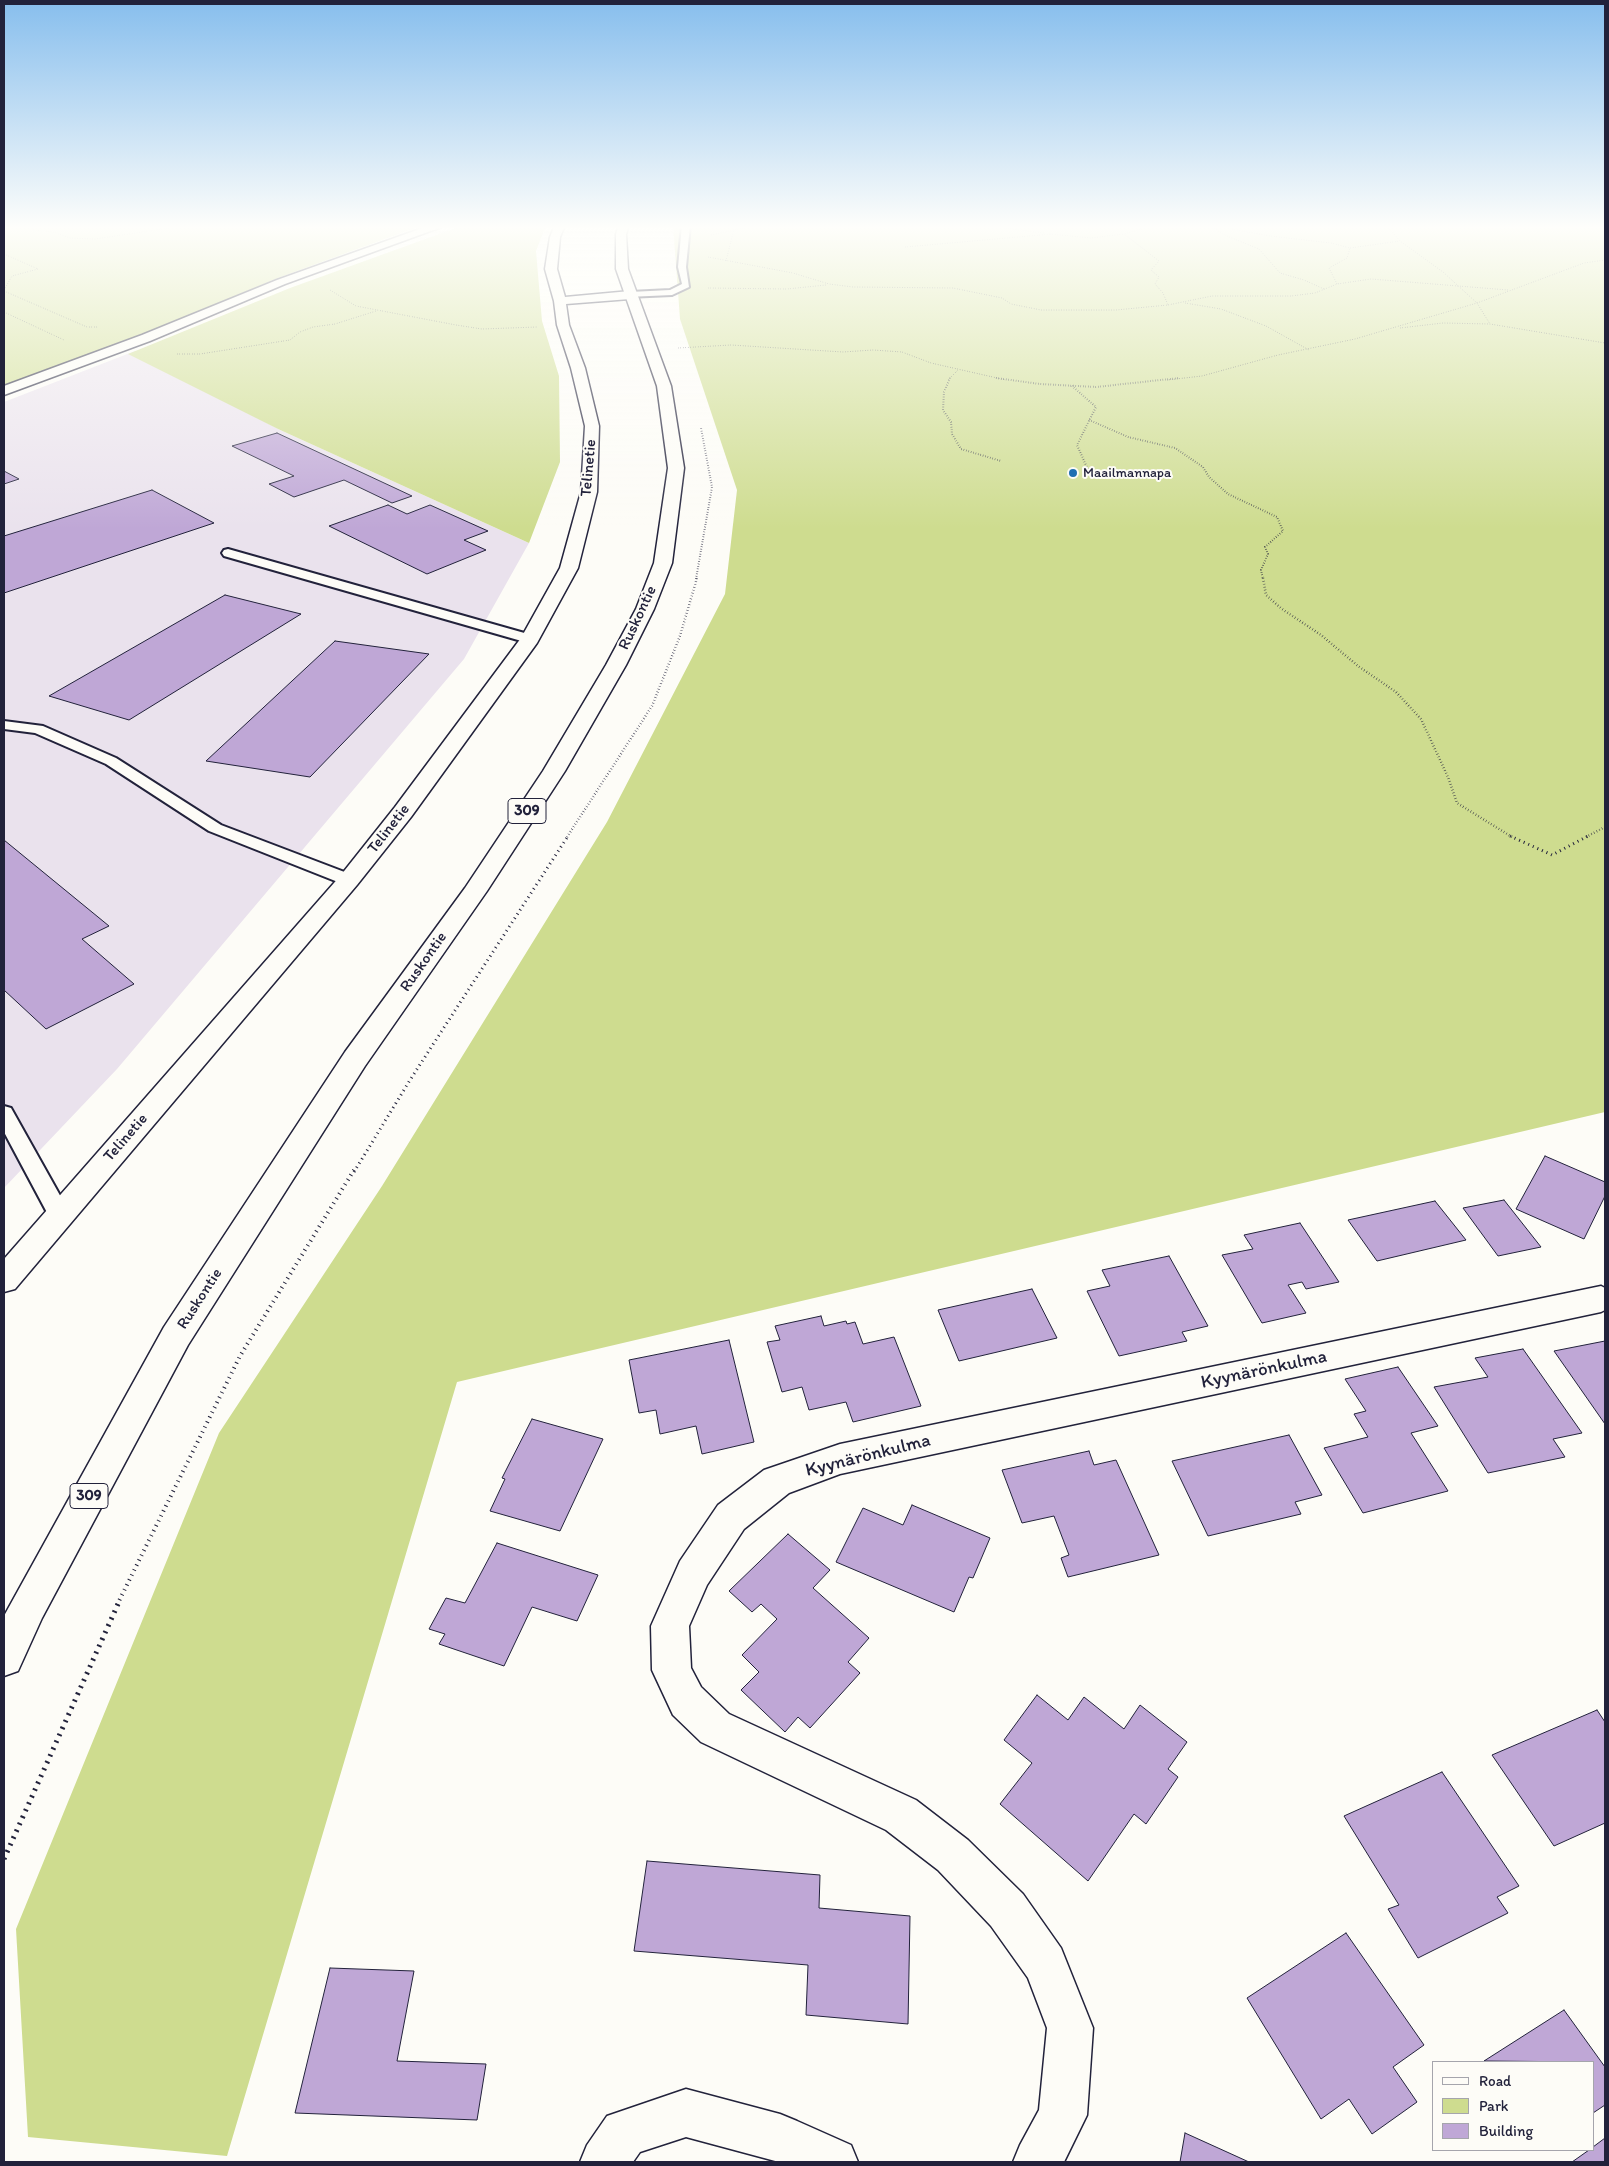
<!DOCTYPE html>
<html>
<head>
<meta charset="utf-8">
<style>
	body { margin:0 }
	#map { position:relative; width:1609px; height:2166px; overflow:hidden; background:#fdfcf7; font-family:Itim,sans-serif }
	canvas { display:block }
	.frame { position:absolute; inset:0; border:5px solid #22223b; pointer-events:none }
	.legend { position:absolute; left:1432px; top:2061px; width:162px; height:90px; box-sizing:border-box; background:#fdfcf7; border:1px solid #a5a5ac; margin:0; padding:6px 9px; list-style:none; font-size:15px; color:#22223b }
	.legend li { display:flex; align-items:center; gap:10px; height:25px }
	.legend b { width:25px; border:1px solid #a5a5ac }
</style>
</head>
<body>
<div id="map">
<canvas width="1609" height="2166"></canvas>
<div class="frame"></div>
<ul class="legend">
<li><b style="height:6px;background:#fdfcf7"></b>Road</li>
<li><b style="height:14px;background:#cedc8f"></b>Park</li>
<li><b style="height:14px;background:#bfa7d6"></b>Building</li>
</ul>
</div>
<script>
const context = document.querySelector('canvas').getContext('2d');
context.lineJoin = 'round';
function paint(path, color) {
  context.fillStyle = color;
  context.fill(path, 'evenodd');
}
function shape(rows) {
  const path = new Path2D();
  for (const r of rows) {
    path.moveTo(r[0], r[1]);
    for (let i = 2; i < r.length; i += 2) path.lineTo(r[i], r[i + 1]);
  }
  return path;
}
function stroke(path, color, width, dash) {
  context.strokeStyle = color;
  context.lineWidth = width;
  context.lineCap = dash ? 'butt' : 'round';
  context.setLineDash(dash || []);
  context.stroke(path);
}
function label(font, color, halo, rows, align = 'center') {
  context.font = font + ' Itim,sans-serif';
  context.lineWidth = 4;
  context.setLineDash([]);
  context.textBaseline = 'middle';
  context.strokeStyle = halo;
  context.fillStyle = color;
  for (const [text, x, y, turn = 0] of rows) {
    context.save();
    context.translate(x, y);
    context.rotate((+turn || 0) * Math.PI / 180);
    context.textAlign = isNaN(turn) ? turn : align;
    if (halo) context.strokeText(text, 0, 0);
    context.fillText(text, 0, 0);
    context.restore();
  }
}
paint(shape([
	[135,351,278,429,529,543,464,659,117,1069,4,1188,4,402]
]), '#eae2ed');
paint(shape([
	[4,225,423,225,278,278,129,340,4,386],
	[464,225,546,225,536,251,542,321,559,376,560,462,529,543,278,429,128,354,290,288],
	[673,225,1605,225,1605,1112,457,1382,227,2156,28,2137,16,1929,219,1433,382,1186,607,822,725,594,737,490,680,319]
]), '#cedc8f');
const building = shape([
	[277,433,412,496,392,503,344,480,294,497,269,484,294,476,232,446,277,433],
	[4,471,19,479,4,484,4,471],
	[152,490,214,523,4,593,4,536,152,490],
	[388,505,407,514,430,505,488,531,464,540,486,550,427,574,329,526,388,505],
	[225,595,301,614,129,720,49,696,225,595],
	[335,641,429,654,310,777,206,761,335,641],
	[4,840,109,926,82,939,134,984,46,1029,4,990,4,840],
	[1545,1156,1605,1182,1605,1196,1584,1239,1516,1209,1545,1156],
	[1504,1200,1541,1247,1498,1256,1463,1208,1504,1200],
	[1435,1201,1466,1240,1377,1261,1348,1220,1435,1201],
	[1300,1223,1339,1282,1306,1289,1302,1282,1288,1285,1306,1313,1262,1323,1222,1255,1253,1249,1244,1235,1300,1223],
	[1169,1256,1208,1326,1182,1332,1187,1341,1119,1356,1087,1291,1110,1286,1102,1270,1169,1256],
	[1032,1289,1057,1338,959,1361,938,1310,1032,1289],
	[821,1316,824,1326,846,1321,847,1324,855,1322,863,1344,894,1337,921,1406,853,1422,846,1402,809,1410,802,1387,782,1392,767,1342,780,1340,775,1326,821,1316],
	[729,1340,754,1442,702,1454,696,1426,660,1434,656,1410,639,1413,629,1360,729,1340],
	[1605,1341,1605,1424,1554,1351,1605,1341],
	[1523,1349,1582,1433,1553,1439,1565,1457,1488,1473,1434,1387,1488,1377,1475,1358,1523,1349],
	[1398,1367,1438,1426,1411,1433,1448,1491,1363,1513,1324,1448,1368,1437,1354,1414,1366,1411,1345,1379,1398,1367],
	[532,1419,603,1439,560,1531,490,1511,505,1479,502,1478,532,1419],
	[1289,1435,1322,1495,1295,1502,1301,1514,1208,1536,1172,1461,1289,1435],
	[1089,1451,1094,1465,1116,1460,1159,1555,1068,1577,1061,1558,1069,1555,1054,1516,1022,1523,1002,1470,1089,1451],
	[912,1505,990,1538,973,1578,969,1577,954,1612,836,1562,863,1508,903,1525,912,1505],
	[788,1534,830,1570,813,1588,869,1638,848,1662,860,1673,810,1728,798,1717,785,1732,741,1690,759,1672,742,1655,777,1619,761,1604,752,1612,729,1591,788,1534],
	[497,1543,598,1575,577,1621,532,1607,504,1666,439,1644,445,1634,429,1629,446,1598,465,1603,497,1543],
	[1037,1695,1068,1720,1084,1697,1124,1729,1140,1705,1187,1742,1168,1769,1178,1777,1146,1824,1134,1814,1088,1881,1000,1804,1032,1763,1004,1740,1037,1695],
	[1597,1710,1605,1722,1605,1823,1554,1846,1492,1755,1597,1710],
	[1442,1772,1519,1886,1497,1897,1508,1913,1418,1958,1388,1909,1399,1905,1344,1816,1442,1772],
	[647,1861,820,1875,819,1908,910,1916,908,2024,806,2015,808,1965,634,1951,647,1861],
	[1346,1933,1424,2045,1393,2067,1417,2102,1372,2134,1349,2099,1321,2119,1247,1998,1346,1933],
	[330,1968,414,1971,397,2061,486,2064,477,2120,295,2113,330,1968],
	[1564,2010,1605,2067,1605,2105,1593,2113,1593,2062,1484,2061,1564,2010],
	[1185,2133,1249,2162,1180,2162,1185,2133],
	[1605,2138,1605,2162,1572,2162,1589,2150,1593,2150,1593,2147,1605,2138]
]);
paint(building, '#bfa7d6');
stroke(building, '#22223b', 1);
const lane = shape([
	[682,225,690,225,686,267,689,287,672,295,627,297,626,295,630,292,670,290,682,284,678,267,682,225],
	[228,549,535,636,537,639,535,642,525,642,224,556,222,553,224,550,228,549],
	[4,721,43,726,116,758,221,825,355,876,358,880,355,884,349,885,343,884,209,831,106,764,35,733,4,729,4,721],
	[4,1106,11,1108,67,1208,70,1214,67,1220,59,1222,51,1220,4,1132,4,1106]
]);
const street = shape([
	[431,225,447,225,285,284,150,341,4,395,4,386,142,335,277,280,431,225],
	[555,225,565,225,560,237,557,269,565,297,630,291,636,295,630,299,566,304,569,325,585,368,599,426,597,492,578,568,537,643,411,817,357,885,15,1289,4,1292,4,1259,341,875,395,807,521,638,560,568,581,492,585,426,571,368,557,325,554,301,545,269,550,237,555,225],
	[1601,1286,1605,1288,1605,1310,1601,1312,840,1474,789,1493,744,1529,707,1585,689,1626,691,1668,701,1687,729,1714,916,1800,968,1840,1023,1894,1061,1948,1093,2028,1087,2115,1064,2162,1013,2162,1020,2145,1039,2110,1047,2028,1028,1978,991,1926,938,1870,886,1830,701,1742,673,1715,652,1670,651,1626,680,1561,718,1505,764,1470,840,1444,1601,1286],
	[686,2089,780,2114,797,2121,851,2145,858,2162,779,2162,686,2137,640,2152,633,2162,580,2162,587,2145,607,2116,686,2089]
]);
const primary = shape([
	[619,225,629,225,626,234,628,269,671,386,684,468,672,563,654,609,626,665,565,771,487,891,365,1066,188,1345,42,1618,18,1671,4,1676,4,1616,164,1327,345,1052,465,888,543,771,606,665,636,609,654,563,668,468,657,386,616,269,616,234,619,225]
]);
stroke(lane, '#22223b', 4);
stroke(street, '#22223b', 3);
stroke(primary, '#22223b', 3);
stroke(shape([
	[28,225,33,230,53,232,70,238,95,239,190,225],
	[981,225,1044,233],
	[1154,225,1124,234,1159,261,1151,270,1159,277,1155,284,1163,293,1168,305],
	[1210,225,1270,236,1331,243,1350,248,1400,241],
	[1386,225,1400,241,1443,272,1477,303,1490,324],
	[1212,227,1227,236,1259,249,1280,273,1304,280,1324,289],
	[4,229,14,225],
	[1050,234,1091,238,1124,234],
	[711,235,757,225],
	[905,247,1052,234],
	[4,254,38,269,12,276,4,290],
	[708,257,793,273,829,284,853,287,953,288,1002,298,1011,304,1041,310,1116,310,1168,305,1212,296,1291,296,1315,293,1337,284,1371,279,1508,290],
	[726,261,735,225],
	[1337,284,1329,268,1347,258,1350,248],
	[708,288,787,289,826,285],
	[330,290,356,306,456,325,482,329,537,327],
	[4,291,87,327,98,327],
	[1185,303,1221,309,1266,326,1309,350],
	[4,312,64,340],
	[1400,328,1443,323,1490,324,1605,343],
	[678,348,731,345,843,352,873,350,902,352,931,363,1006,380],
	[177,354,200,354,290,340,300,332,313,327,335,324,376,311],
	[948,380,958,370],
	[1167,380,1202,376,1278,355,1355,339,1477,303,1584,263,1605,260]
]), '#22223b', 1, [0.5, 2]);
stroke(shape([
	[950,378,944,392,943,410,951,422,952,434,961,449,1001,461],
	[996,378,1040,384,1096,387,1179,378],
	[1072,386,1096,407,1077,445,1089,472],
	[1089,420,1128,437,1175,448,1203,467,1209,477,1228,494,1277,517,1283,531,1265,547,1268,554,1261,570,1263,579],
	[696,579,712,487,701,428]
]), '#22223b', 2, [0.5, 2]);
stroke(shape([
	[1263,578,1266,595,1282,609,1321,635,1358,666,1396,692,1421,719,1448,777,1457,803,1512,837],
	[567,837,652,706,680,636,697,578],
	[1586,837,1605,827]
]), '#22223b', 2.5, [0.5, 2.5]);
stroke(shape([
	[1510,836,1552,855,1588,836],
	[354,1172,410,1080,568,836]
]), '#22223b', 3, [1, 4]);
stroke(shape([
	[117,1605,240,1356,354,1170]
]), '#22223b', 4, [1, 4.5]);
stroke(shape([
	[4,1859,118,1604]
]), '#22223b', 5, [2, 5.5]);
paint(lane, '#fdfcf7');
paint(street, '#fdfcf7');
paint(primary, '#fdfcf7');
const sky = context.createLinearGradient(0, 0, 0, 529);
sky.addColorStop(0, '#87beed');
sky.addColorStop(0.43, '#fefefb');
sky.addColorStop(1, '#fefefb00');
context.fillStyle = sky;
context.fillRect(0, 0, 1609, 529);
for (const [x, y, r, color] of [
	[1073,473,5,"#1f6fb2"]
]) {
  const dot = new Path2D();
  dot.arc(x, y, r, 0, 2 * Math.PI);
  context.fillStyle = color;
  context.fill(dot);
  stroke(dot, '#fdfcf7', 2);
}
label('14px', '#22223b', '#fdfcf7', [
	["Maailmannapa",1083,473]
], 'left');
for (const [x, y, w] of [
	[527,811,38],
	[89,1496,38]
]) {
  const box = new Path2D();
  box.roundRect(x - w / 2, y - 12.5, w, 25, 4);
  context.fillStyle = '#fdfcf7';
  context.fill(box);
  stroke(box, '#22223b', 1);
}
label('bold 15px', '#22223b', null, [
	["309",527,811],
	["309",89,1496]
]);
label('16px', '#22223b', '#fdfcf7', [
	["Telinetie",589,468,-85],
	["Ruskontie",638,618,-65],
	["Telinetie",389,829,-52],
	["Ruskontie",424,962,-55],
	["Telinetie",126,1138,-49],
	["Ruskontie",200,1299,-57]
]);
label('19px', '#22223b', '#fdfcf7', [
	["Kyynärönkulma",1264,1370,-12],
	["Kyynärönkulma",868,1456,-14]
]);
</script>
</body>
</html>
